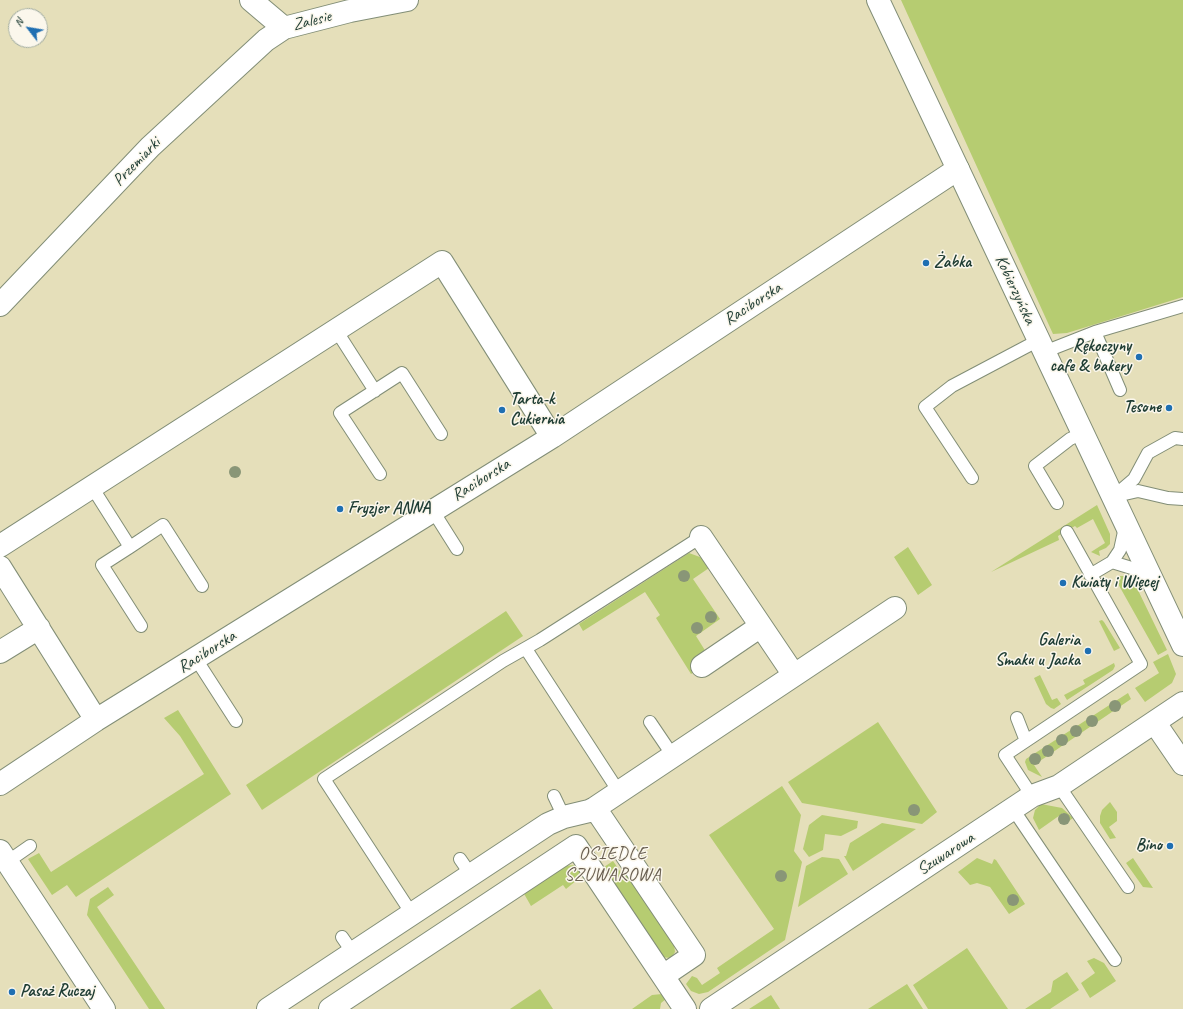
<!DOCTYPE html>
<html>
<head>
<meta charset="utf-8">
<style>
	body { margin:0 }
	#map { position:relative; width:1183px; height:1009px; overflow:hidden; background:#e5dfba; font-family:Caveat,sans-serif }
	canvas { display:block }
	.north { position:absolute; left:8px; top:8px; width:40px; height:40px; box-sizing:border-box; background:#fbf7ec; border:1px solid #a3ada2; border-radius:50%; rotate:301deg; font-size:11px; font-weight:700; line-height:16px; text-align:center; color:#1f3d34 }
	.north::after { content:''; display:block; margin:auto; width:14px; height:18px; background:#1f6fb2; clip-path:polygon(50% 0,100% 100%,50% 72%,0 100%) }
</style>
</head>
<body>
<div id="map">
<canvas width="1183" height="1009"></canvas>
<div class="north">N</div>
</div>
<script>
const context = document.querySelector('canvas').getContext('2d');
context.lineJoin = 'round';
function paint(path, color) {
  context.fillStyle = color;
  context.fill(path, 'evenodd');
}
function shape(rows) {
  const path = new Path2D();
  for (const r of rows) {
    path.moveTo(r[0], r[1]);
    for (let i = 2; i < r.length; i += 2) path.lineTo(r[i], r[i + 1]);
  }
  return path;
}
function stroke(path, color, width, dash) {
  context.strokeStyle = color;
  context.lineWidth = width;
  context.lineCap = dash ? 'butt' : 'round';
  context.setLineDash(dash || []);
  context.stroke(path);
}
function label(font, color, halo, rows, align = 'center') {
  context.font = font + ' Caveat,sans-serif';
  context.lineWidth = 3;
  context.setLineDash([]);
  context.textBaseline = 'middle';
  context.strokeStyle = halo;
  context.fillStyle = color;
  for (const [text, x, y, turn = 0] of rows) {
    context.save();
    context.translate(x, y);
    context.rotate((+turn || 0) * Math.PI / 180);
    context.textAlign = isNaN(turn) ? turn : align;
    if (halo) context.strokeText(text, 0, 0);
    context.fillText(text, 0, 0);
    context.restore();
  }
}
paint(shape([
	[901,0,1183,0,1183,297,1067,333,1053,334],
	[1097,505,1110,534,1110,544,1106,548,1099,551,1100,556,1091,552,1105,543,1093,519,1077,528,1075,526,1058,536,1059,540,991,572],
	[908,547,932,585,918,595,894,557],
	[689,553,708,560,709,568,693,579,720,619,696,636,706,652,700,668,691,674,656,618,660,615,645,592,583,631,579,624],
	[1118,576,1125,576,1135,584,1167,650,1158,655,1117,582,1114,584],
	[506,611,523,636,262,810,246,785],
	[1102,620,1104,622,1120,648,1114,651,1099,621],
	[1168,654,1176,674,1172,683,1145,702,1135,688,1159,673,1153,662],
	[1114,663,1115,666,1113,670,1067,700,1064,695,1085,684,1083,680],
	[1040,675,1052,700,1057,698,1061,704,1054,709,1051,708,1046,704,1034,678],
	[1128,693,1131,699,1034,765,1042,777,1028,770,1025,762,1026,759],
	[178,710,231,794,76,897,67,885,52,895,28,859,39,853,51,872,204,774,180,736,164,718],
	[878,722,937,812,922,824,802,803,788,782],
	[782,786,801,815,794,851,802,862,785,940,708,992,699,994,691,991,686,984,692,976,697,978,702,985,720,973,717,968,774,929,709,835],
	[1110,802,1117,812,1117,821,1109,827,1116,838,1110,839,1100,823,1100,816,1102,810],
	[1041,804,1062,808,1073,818,1069,821,1063,813,1039,830,1033,818,1035,810],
	[822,815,858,821,857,828,841,836,825,834,823,850,809,857,803,849,809,825],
	[882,823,916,829,853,871,844,856,846,856,850,843],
	[822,857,839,859,848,874,798,907,806,866],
	[977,858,992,864,994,859,996,860,1025,904,1009,914,990,887,977,883,970,885,958,872],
	[1133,858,1153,888,1143,887,1126,863],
	[613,861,622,874,626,872,674,944,675,952,671,958,660,957,601,869],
	[575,865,583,875,566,889,563,885,531,906,523,892,562,866],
	[108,887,114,895,97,907,165,1009,149,1009,87,915,90,899],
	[967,948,1008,1009,928,1009,913,985],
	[1094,958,1104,963,1116,981,1090,998,1081,983,1095,973,1087,961],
	[1067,972,1079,990,1050,1009,1025,1009,1051,992,1053,981],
	[907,984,923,1009,868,1009],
	[540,989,553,1009,510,1009],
	[662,994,666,999,661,1003,660,1009,632,1009,652,995],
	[771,995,780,1009,749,1009]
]), '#b6cc71');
const lane = shape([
	[336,330,375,391],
	[1095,332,1120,390],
	[1044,352,1095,332,1183,306],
	[380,474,340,413,402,373,441,434],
	[972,478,925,407,952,386,1039,340],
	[92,487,130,547],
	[1116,496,1138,491,1168,498,1183,499],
	[1113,497,1134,479,1148,453,1175,438,1183,439],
	[1057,503,1035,466,1070,439,1083,433],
	[433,511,457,549],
	[1112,562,1138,570,1148,576],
	[1090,575,1112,562,1120,550,1125,527],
	[141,626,102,565,130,547,163,525,202,586],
	[526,649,619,792],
	[196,659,236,721],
	[1017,718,1026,741],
	[650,722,673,756],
	[1059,786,1128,887],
	[554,796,564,817],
	[1032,796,1005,755,1141,664,1067,532],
	[1013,809,1115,960],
	[460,859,471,875],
	[7,862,30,846],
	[412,914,324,779,503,661,540,640,701,537],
	[342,937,353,953]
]);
const street = shape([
	[251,0,284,28],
	[0,305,150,147,266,40,284,28,350,11,407,0],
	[701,537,794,675],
	[0,546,442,262,552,437],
	[0,567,96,720],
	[0,652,39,628],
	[702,666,761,626],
	[1155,723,1183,764],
	[0,784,96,720,552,437,958,169],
	[595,808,694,955,663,976],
	[0,851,104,1009],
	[268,1009,548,824,564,817,589,811,595,808,895,608],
	[330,1009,576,846,685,1009],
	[711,1009,1032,796,1059,786,1183,703]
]);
const secondary = shape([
	[878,0,1183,645]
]);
stroke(lane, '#828e77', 14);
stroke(street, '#828e77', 24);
stroke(secondary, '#828e77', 24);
stroke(lane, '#fff', 12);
stroke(street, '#fff', 22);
stroke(secondary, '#fff', 22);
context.fillStyle = '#899677';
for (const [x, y] of [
	[235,472],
	[684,576],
	[711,617],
	[697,628],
	[1115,706],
	[1092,721],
	[1076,731],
	[1062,740],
	[1048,751],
	[1035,759],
	[914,810],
	[1064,819],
	[781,876],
	[1013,900]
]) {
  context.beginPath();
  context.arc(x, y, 6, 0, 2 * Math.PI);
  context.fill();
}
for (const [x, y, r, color] of [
	[926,263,4,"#1f6fb2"],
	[1139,357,4,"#1f6fb2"],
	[1169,408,4,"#1f6fb2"],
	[502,410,4,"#1f6fb2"],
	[340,509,4,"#1f6fb2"],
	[1063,583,4,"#1f6fb2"],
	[1088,651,4,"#1f6fb2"],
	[1170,846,4,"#1f6fb2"],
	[12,992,4,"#1f6fb2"]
]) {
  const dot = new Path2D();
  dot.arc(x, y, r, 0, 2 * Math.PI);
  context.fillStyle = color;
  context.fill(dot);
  stroke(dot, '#fbf7ec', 1.5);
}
label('17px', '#1f3d34', '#fbf7ec', [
	["Zalesie",312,21,-14],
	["Przemiarki",137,162,-46],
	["Kobierzyńska",1015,290,65],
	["Raciborska",753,304,-33],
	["Raciborska",481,480,-32],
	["Raciborska",207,652,-32],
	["Szuwarowa",946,854,-33]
]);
label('bold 17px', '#1f3d34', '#fbf7ec', [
	["Żabka",934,263],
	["Rękoczyny",1131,347,"right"],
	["cafe & bakery",1131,367,"right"],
	["Tarta-k",510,400],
	["Cukiernia",510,420],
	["Tesone",1161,408,"right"],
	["Fryzjer ANNA",348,509],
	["Kwiaty i Więcej",1071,583],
	["Galeria",1080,641,"right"],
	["Smaku u Jacka",1080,661,"right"],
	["Bino",1162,846,"right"],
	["Pasaż Ruczaj",20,992]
], 'left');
context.letterSpacing = '1px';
label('18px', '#6a6052', '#fbf7ec', [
	["OSIEDLE",613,854],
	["SZUWAROWA",613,875]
]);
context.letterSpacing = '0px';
</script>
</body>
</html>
